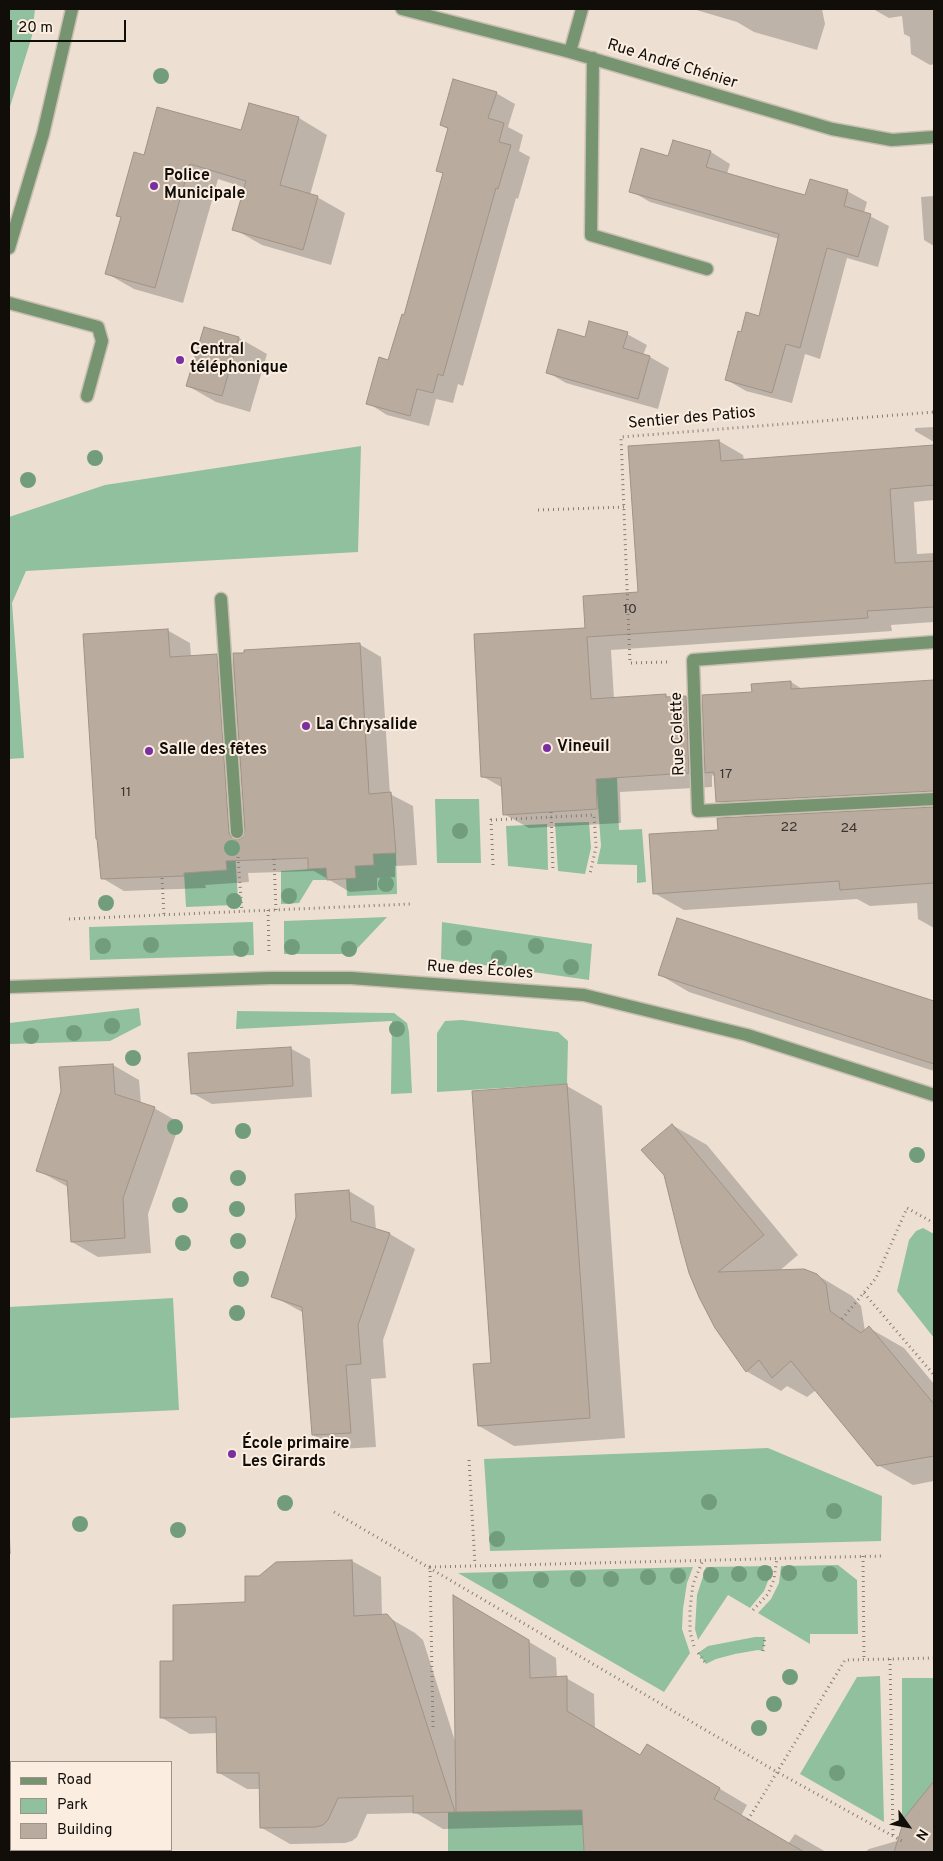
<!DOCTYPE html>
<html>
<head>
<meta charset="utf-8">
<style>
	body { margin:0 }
	#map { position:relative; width:943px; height:1861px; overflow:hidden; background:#ede0d3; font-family:Overpass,sans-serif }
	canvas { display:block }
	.frame { position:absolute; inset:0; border:10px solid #110d09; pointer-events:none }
	.legend { position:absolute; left:10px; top:1761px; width:162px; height:90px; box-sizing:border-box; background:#fbede0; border:1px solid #9d938a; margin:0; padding:6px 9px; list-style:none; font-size:15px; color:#110d09 }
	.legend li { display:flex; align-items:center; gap:10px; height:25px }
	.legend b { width:25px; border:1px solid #9d938a }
	.north { position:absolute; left:883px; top:1801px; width:50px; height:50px; -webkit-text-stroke:4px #fbede0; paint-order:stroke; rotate:122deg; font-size:14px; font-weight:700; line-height:20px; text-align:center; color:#110d09 }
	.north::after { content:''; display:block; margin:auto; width:18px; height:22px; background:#110d09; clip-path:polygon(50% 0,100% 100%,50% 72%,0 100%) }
	.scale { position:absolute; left:10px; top:20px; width:116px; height:22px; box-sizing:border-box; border:2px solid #110d09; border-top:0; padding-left:6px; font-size:15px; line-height:18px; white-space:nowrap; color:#110d09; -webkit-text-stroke:4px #fbede0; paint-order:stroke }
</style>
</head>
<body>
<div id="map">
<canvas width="943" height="1861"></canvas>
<div class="frame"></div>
<ul class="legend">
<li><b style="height:6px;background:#769470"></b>Road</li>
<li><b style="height:14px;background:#91c09e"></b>Park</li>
<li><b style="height:14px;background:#b9ac9f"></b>Building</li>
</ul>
<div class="north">N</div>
<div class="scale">20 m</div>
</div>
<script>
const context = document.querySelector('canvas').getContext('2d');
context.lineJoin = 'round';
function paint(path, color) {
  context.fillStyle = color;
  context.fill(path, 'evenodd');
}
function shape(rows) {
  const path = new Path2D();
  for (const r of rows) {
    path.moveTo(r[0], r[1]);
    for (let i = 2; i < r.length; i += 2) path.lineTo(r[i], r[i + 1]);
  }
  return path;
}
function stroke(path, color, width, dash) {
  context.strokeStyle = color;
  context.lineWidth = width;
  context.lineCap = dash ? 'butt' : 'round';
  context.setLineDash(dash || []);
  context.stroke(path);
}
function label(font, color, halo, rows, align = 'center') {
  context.font = font + ' Overpass,sans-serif';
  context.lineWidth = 4;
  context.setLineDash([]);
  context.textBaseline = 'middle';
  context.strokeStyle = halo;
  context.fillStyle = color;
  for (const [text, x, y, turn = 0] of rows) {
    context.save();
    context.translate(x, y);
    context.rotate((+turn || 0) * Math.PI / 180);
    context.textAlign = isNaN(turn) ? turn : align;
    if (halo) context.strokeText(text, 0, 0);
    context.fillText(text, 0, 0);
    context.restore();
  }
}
paint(shape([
	[9,9,35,9,32,36,9,110],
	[361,446,358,552,26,571,12,603,24,758,9,759,9,517,105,485],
	[617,777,619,830,642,829,646,882,637,883,637,865,597,864,601,846,596,779],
	[435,799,479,799,481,863,437,863],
	[589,822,591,848,585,874,558,871,555,823],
	[547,824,548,870,508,866,506,826],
	[221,832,234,832,238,900,234,905,186,907,184,873,227,870],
	[396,853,397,894,347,896,346,878,355,878,355,866,374,865,373,854],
	[326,868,327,880,313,880,299,903,281,904,281,871],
	[387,917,352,954,284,954,284,921],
	[253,922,254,955,90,960,89,927],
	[442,922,592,944,589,980,441,959],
	[139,1008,141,1025,110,1041,9,1044,9,1023],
	[237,1011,394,1013,407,1023,409,1032,412,1093,391,1094,392,1021,236,1029],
	[462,1020,558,1032,568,1041,567,1084,437,1092,437,1033,445,1021],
	[923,1228,934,1234,934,1338,897,1291,909,1240,916,1231],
	[173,1298,179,1410,9,1418,9,1307],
	[768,1448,882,1496,881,1541,490,1551,484,1459],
	[838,1565,857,1580,858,1634,810,1634,810,1644,758,1613,771,1599,779,1583,781,1566],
	[771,1566,770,1576,764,1591,750,1608,728,1595,698,1640,695,1629,697,1595,706,1567],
	[693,1567,687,1583,683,1609,682,1629,690,1653,664,1692,458,1573],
	[755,1637,765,1637,763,1651,758,1650,735,1654,716,1659,706,1664,698,1653,708,1646],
	[880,1676,884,1822,800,1774,857,1677],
	[902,1678,934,1678,934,1797,930,1798,902,1827],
	[592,1784,583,1813,584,1852,448,1852,448,1812,550,1810]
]), '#91c09e');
paint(shape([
	[693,9,822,9,825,24,817,50,754,32,737,22],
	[873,9,934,9,934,64,930,65,911,54,910,37,904,34,902,16,889,18],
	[496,93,515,104,508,127,523,135,519,151,530,157,518,199,516,198,463,386,458,384,453,403,436,399,429,426,387,415,368,403,389,362,405,316,444,174,437,170,448,129,441,125],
	[250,105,299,118,327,135,310,195,317,197,345,213,331,265,262,245,234,229,246,188,218,179,183,303,134,289,106,273,122,218,118,215,145,157,242,132],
	[674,142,711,152,730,164,727,174,806,196,847,191,867,202,864,213,889,226,878,267,847,258,820,359,805,354,792,403,746,391,727,380,742,333,759,318,779,239,650,202,631,191,669,157],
	[934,196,934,246,924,240,921,197],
	[627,334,647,345,643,355,650,357,669,368,658,409,566,383,547,372,586,338],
	[239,338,267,354,250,412,216,402,188,386],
	[934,427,934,442,915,431,915,428],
	[719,441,743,455,744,460,934,446,934,500,914,502,917,554,934,553,934,622,891,625,892,631,611,650,614,699,666,696,670,698,686,697,704,708,791,682,802,689,934,682,934,928,918,919,917,903,870,906,857,899,684,910,654,893,719,831,746,818,717,801,716,777,712,775,712,787,620,792,621,823,529,828,504,814,503,788,482,776,586,629,639,593,630,447],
	[167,630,190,643,191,657,216,656,235,666,359,644,381,657,390,794,413,806,417,865,395,866,395,877,377,878,377,890,350,892,314,871,248,873,249,882,205,885,206,888,124,891,102,878],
	[677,920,934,1002,934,1071,689,992,660,975],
	[290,1048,310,1059,312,1097,212,1104,192,1093],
	[113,1065,139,1080,141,1104,154,1108,180,1123,148,1214,151,1253,98,1257,72,1242,68,1187,37,1170,62,1091],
	[567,1086,602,1106,625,1438,514,1446,479,1426],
	[672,1125,707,1145,798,1255,778,1272,817,1275,852,1296,861,1306,865,1331,869,1328,904,1348,934,1384,934,1481,913,1485,878,1465,816,1390,807,1397,787,1386,781,1391,746,1371],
	[349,1191,374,1206,376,1230,390,1234,415,1249,383,1340,386,1378,371,1379,376,1447,339,1449,313,1435,304,1313,273,1296],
	[9,1524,11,1554,9,1554],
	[352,1561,381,1577,382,1616,386,1616,415,1633,423,1640,455,1741,481,1613,556,1658,557,1678,566,1678,594,1694,595,1728,641,1756,675,1762,747,1805,741,1816,788,1844,795,1834,826,1852,585,1852,584,1825,443,1829,416,1813,367,1814,357,1837,352,1841,345,1843,290,1844,262,1828,261,1789,247,1789,219,1773,218,1733,190,1734,162,1718,175,1662,247,1603,260,1578,276,1563],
	[934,1798,934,1852,865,1852,869,1849,900,1840,931,1799]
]), '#0003');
const building = shape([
	[453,79,497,92,488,118,504,123,499,142,511,145,498,189,496,188,443,376,438,374,433,393,417,389,410,416,366,404,379,357,388,360,402,314,404,315,443,173,436,171,448,128,440,125,453,79],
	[249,103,299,117,280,185,318,196,303,250,232,230,246,181,190,164,155,288,105,274,121,217,116,216,134,152,144,155,157,107,241,130,249,103],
	[673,140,711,151,706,167,779,188,805,195,810,179,848,190,844,206,871,214,858,257,827,248,800,348,786,344,772,393,725,380,738,331,741,332,746,312,759,316,779,234,629,192,641,148,668,156,673,140],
	[589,321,628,332,623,348,650,356,638,399,546,373,558,329,585,337,589,321],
	[204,327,239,337,222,396,186,386,204,327],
	[719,440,721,461,934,445,934,485,890,489,895,563,934,561,934,607,867,611,868,618,587,637,591,699,666,694,666,697,686,696,689,773,596,779,597,809,503,815,501,778,481,777,474,634,585,628,583,596,638,592,628,446,719,440],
	[168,629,170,657,217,654,229,833,231,837,237,840,242,838,245,831,233,653,244,653,244,650,360,643,369,794,391,792,396,853,373,854,374,865,355,866,356,878,327,880,326,868,308,869,308,858,226,861,227,870,184,873,184,876,101,879,97,839,96,839,83,634,168,629],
	[934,680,934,791,716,802,714,772,705,773,702,695,752,692,751,684,791,681,791,689,934,680],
	[934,807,934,883,840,890,839,881,653,894,649,834,718,830,717,818,934,807],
	[677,918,934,1001,934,1064,658,975,677,918],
	[291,1047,293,1086,191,1094,188,1053,291,1047],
	[113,1064,115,1094,155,1107,123,1198,125,1238,71,1242,67,1181,36,1171,61,1091,59,1067,113,1064],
	[567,1084,590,1418,478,1426,473,1364,491,1363,472,1091,567,1084],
	[672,1124,764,1235,718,1272,804,1269,817,1274,826,1284,830,1311,861,1333,869,1326,934,1404,934,1456,877,1466,791,1361,772,1378,759,1360,746,1372,715,1328,699,1297,689,1273,681,1244,664,1175,641,1150,672,1124],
	[349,1190,351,1221,390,1233,358,1325,361,1364,346,1365,351,1433,312,1435,302,1307,271,1297,296,1217,295,1194,349,1190],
	[352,1560,354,1616,387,1614,394,1622,455,1812,413,1813,413,1796,338,1798,328,1820,323,1825,316,1827,260,1828,259,1773,217,1773,216,1717,160,1718,160,1661,173,1661,173,1605,245,1602,245,1576,259,1576,276,1562,352,1560],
	[453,1595,529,1640,530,1678,567,1676,567,1711,640,1755,647,1744,720,1788,714,1799,804,1852,584,1852,582,1810,456,1812,453,1595],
	[934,1781,934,1852,894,1852,905,1817,934,1781]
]);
paint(building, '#b9ac9f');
stroke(building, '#9f9286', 1);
const service = shape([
	[9,303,98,327,102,341,87,396],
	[221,599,237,832]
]);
const minor = shape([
	[402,9,570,52,832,129,892,140,934,137],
	[570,52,582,9],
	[593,58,591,235,707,269],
	[934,642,693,660,698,811,934,799],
	[9,987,270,978,351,978,584,995,747,1035,934,1095]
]);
const tertiary = shape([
	[9,248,43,134,72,9]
]);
stroke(service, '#cabeb3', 15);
stroke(minor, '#cabeb3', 15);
stroke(tertiary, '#cabeb3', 15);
stroke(shape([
	[538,510,624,507],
	[667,662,630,663,621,437,934,412],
	[551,812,553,871],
	[238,857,242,912],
	[274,859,276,910],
	[493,865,491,820,594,815,596,847,590,874],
	[162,878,164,915],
	[268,910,269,952],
	[69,919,410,904],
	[864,1293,934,1375],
	[842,1319,876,1278,907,1208,934,1223],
	[469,1460,475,1565],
	[334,1512,777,1772,902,1841],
	[863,1556,864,1659],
	[753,1610,768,1594,774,1579,777,1558],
	[694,1646,690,1632,690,1609,693,1584,703,1560],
	[763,1651,765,1637],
	[698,1653,706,1664],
	[890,1659,893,1836],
	[433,1727,430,1567,881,1556],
	[748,1820,845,1660,934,1658]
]), '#867d75', 3, [1, 4]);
stroke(service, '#769470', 12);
stroke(minor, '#769470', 12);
stroke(tertiary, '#769470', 12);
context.fillStyle = '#729d7d';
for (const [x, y] of [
	[161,76],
	[95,458],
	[28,480],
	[460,831],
	[232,848],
	[386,884],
	[289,896],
	[234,901],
	[106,903],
	[464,938],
	[151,945],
	[103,946],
	[536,946],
	[292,947],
	[241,949],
	[349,949],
	[499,958],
	[571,967],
	[112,1026],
	[397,1029],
	[74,1033],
	[31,1036],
	[133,1058],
	[175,1127],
	[243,1131],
	[917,1155],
	[238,1178],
	[180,1205],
	[237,1209],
	[238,1241],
	[183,1243],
	[241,1279],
	[237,1313],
	[709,1502],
	[285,1503],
	[834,1511],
	[80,1524],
	[178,1530],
	[497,1539],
	[765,1573],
	[789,1573],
	[739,1574],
	[830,1574],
	[711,1575],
	[678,1576],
	[648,1577],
	[578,1579],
	[611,1579],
	[541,1580],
	[500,1581],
	[790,1677],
	[774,1704],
	[759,1728],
	[837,1773]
]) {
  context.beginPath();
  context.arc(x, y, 8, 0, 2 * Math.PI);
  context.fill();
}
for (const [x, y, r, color] of [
	[154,186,5,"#7a2ea0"],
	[180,360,5,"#7a2ea0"],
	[306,726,5,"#7a2ea0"],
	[547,748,5,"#7a2ea0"],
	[149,751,5,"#7a2ea0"],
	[232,1454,5,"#7a2ea0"]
]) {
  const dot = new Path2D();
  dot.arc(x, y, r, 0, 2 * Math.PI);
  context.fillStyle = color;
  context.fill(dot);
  stroke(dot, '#fbede0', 2);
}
label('14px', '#3b352e', null, [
	["10",630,610],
	["17",726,775],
	["11",126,793],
	["22",789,828],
	["24",849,829]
]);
label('16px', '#110d09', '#fbede0', [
	["Rue André Chénier",672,65,17],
	["Sentier des Patios",692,419,-5],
	["Rue Colette",679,734,-92],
	["Rue des Écoles",480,971,4]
]);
label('bold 16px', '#110d09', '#fbede0', [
	["Police",164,177],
	["Municipale",164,195],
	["Central",190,351],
	["téléphonique",190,369],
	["La Chrysalide",316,726],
	["Vineuil",557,748],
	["Salle des fêtes",159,751],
	["École primaire",242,1445],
	["Les Girards",242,1463]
], 'left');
</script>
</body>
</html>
